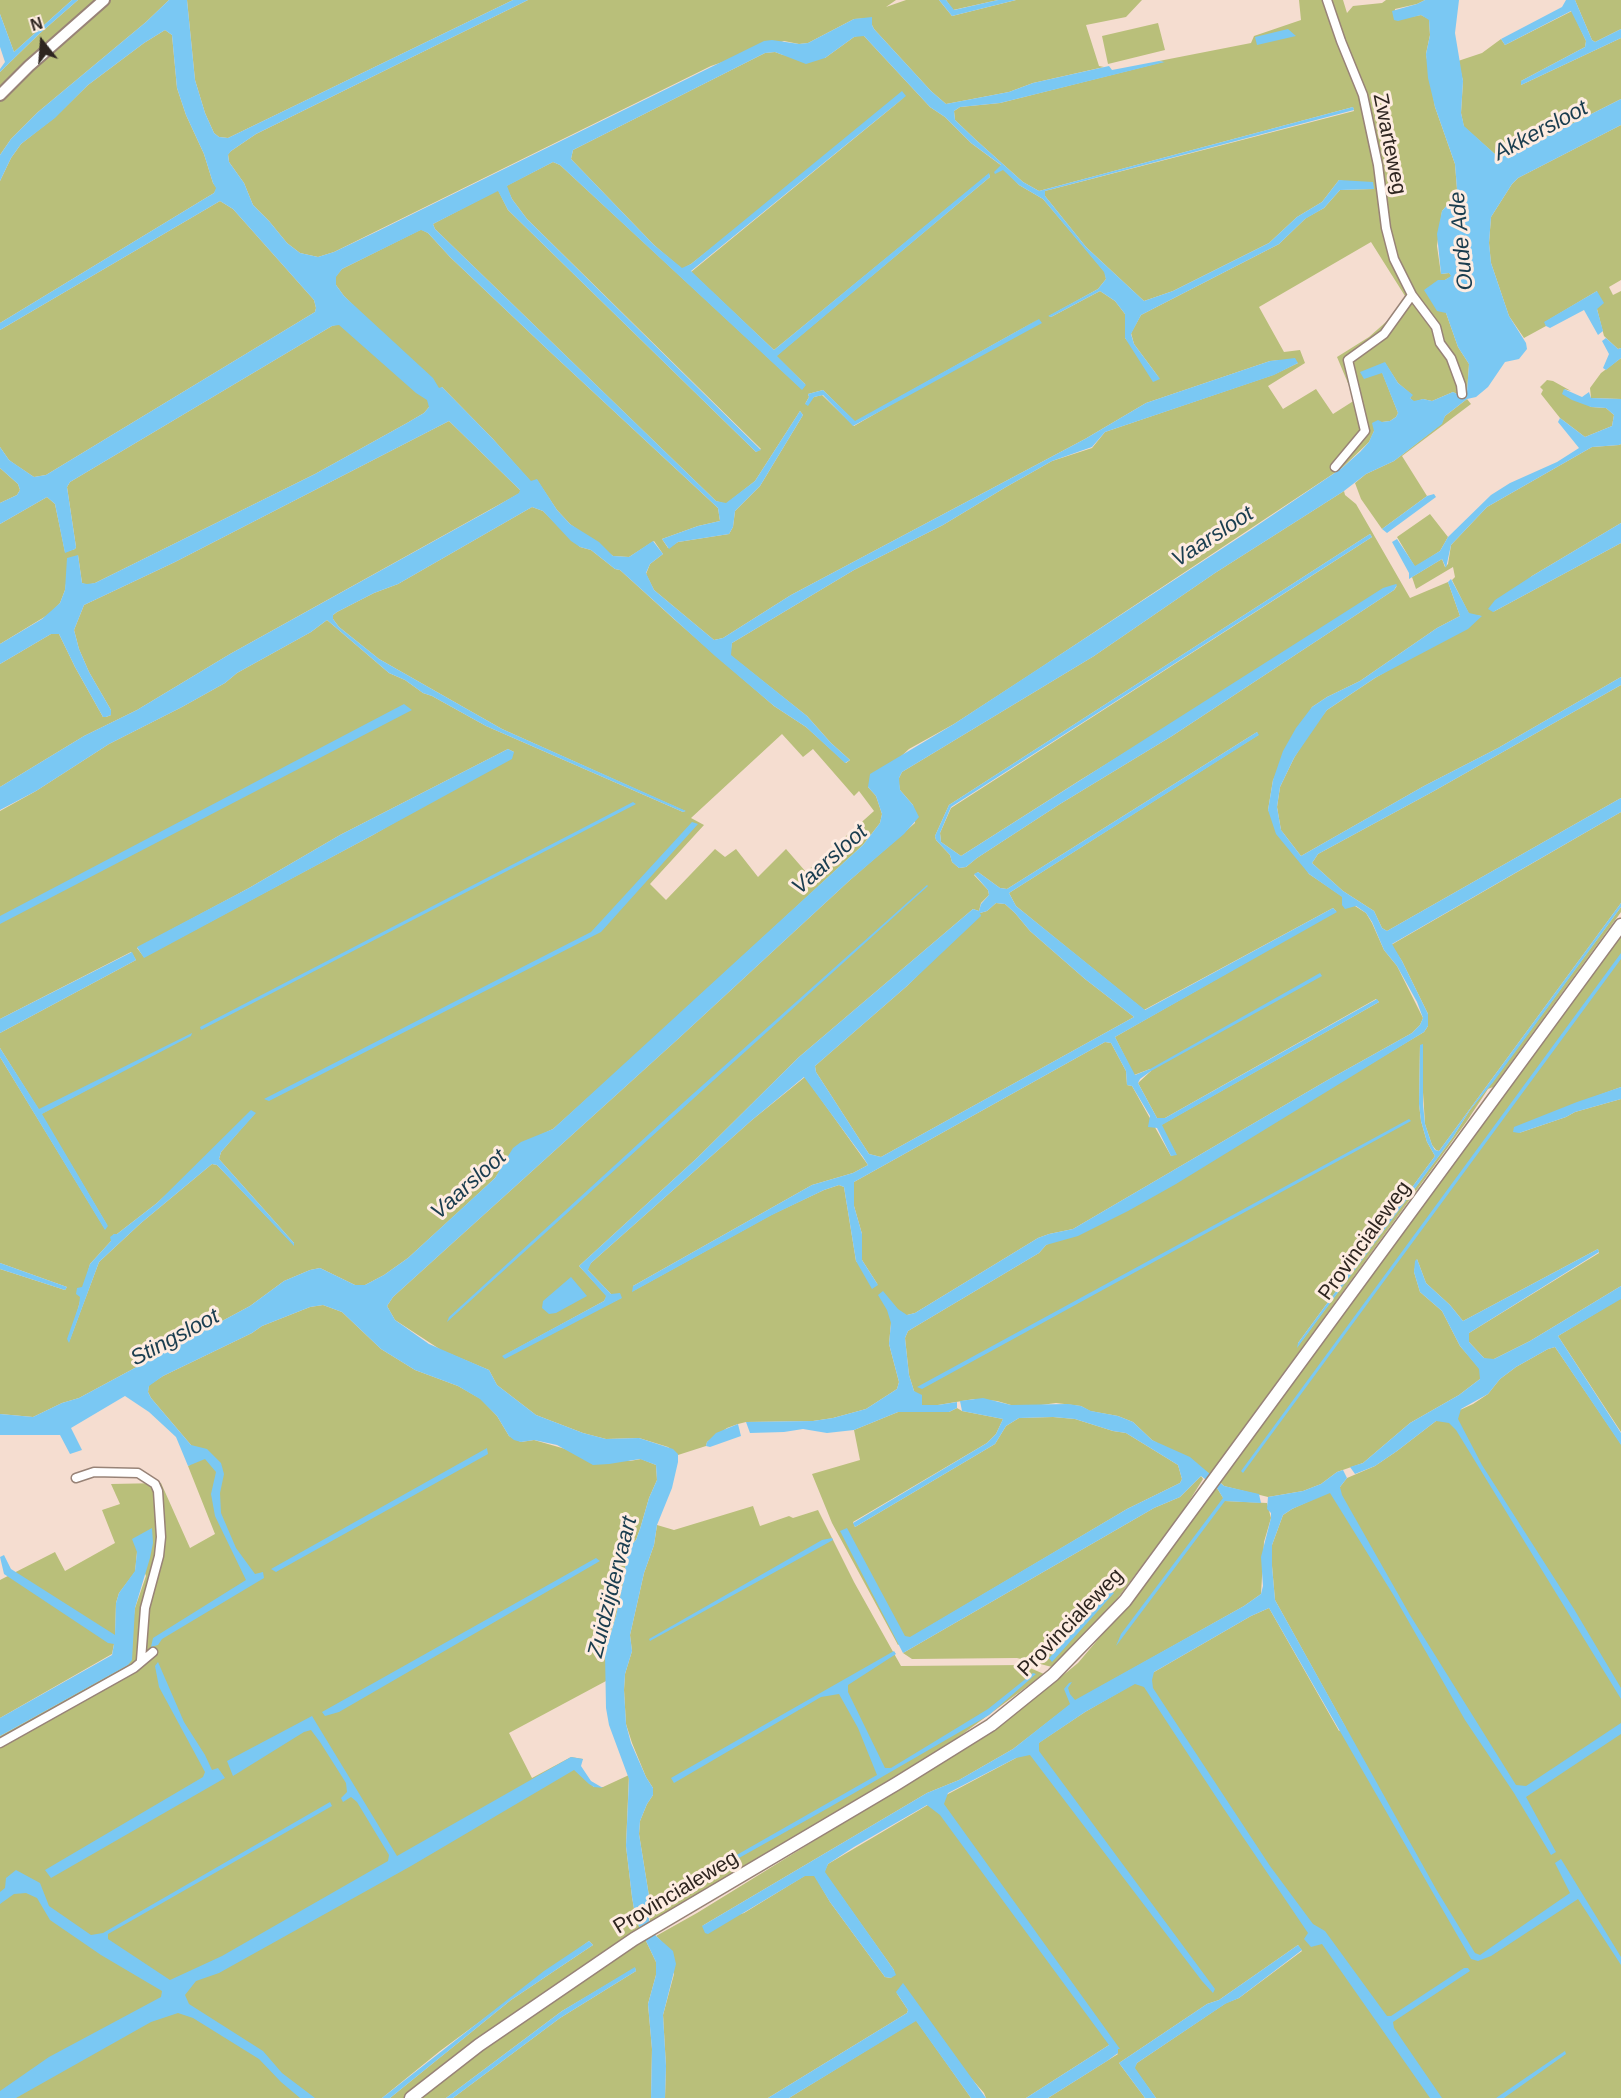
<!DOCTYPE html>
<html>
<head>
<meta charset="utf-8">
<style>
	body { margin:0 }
	#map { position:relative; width:1621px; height:2098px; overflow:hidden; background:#f5ddd0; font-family:Arial,sans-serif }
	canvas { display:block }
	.north { position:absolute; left:12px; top:12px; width:60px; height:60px; -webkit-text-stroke:4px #feece1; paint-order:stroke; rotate:343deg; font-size:16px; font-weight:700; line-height:24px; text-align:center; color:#2e2520 }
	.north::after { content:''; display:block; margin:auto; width:21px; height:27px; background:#2e2520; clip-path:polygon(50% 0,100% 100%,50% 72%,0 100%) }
</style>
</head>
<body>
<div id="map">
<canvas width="1621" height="2098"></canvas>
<div class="north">N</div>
</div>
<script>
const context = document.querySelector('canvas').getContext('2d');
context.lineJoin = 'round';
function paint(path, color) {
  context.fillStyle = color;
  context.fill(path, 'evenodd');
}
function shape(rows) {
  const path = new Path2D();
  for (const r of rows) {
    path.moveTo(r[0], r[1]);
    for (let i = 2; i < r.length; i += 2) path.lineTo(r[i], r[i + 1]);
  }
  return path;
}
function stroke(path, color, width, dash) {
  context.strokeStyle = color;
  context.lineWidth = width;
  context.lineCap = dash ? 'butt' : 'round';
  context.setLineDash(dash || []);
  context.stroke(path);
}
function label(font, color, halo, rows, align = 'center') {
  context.font = font + ' Arial,sans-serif';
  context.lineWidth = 6;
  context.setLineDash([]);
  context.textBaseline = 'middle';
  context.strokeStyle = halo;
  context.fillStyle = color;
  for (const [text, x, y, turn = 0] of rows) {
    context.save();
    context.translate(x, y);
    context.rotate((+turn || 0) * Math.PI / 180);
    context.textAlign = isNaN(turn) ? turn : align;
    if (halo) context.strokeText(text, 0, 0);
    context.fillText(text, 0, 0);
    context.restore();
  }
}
paint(shape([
	[0,0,72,0,14,52,0,14],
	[78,0,169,0,146,22,38,112,11,139,0,155,0,72,38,35],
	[187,0,513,0,228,138,219,137,214,133,205,113,195,80],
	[528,0,896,0,886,7,906,0,939,0,952,16,1016,0,1142,0,1126,17,1086,25,1099,66,1104,67,1033,83,1009,92,946,104,931,91,874,29,872,25,872,18,854,19,808,43,799,44,784,41,711,66,334,252,318,257,300,253,287,243,269,221,253,205,244,183,229,162,228,154,231,151,256,134],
	[946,0,998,0,953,10],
	[1299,0,1343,0,1347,13,1353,6,1382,3,1386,0,1425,0,1417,4,1395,9,1394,20,1421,15,1429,19,1430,35,1426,54,1435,107,1455,164,1457,189,1455,196,1442,211,1437,246,1441,274,1449,273,1452,276,1445,280,1446,313,1458,347,1469,364,1467,392,1461,396,1453,392,1432,401,1423,399,1414,402,1410,398,1412,395,1398,383,1385,363,1382,372,1398,413,1396,417,1390,421,1382,422,1374,431,1369,442,1342,468,1031,674,954,724,909,749,868,787,876,796,882,814,880,823,863,845,637,1054,553,1129,538,1136,503,1166,495,1178,467,1204,408,1258,384,1275,365,1285,355,1285,320,1268,310,1270,284,1281,250,1306,79,1398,62,1403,33,1417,0,1414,0,1269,65,1290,67,1287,0,1263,0,1057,105,1229,107,1225,41,1114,192,1034,39,1110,0,1048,0,1033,136,960,131,952,0,1019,0,811,36,791,109,744,182,707,225,683,237,673,311,632,327,620,389,673,405,680,423,693,432,696,486,726,683,812,685,811,502,729,379,659,339,627,333,619,333,615,337,612,374,593,398,584,532,507,543,511,580,547,591,550,615,569,620,570,675,620,774,706,806,727,846,763,850,760,831,743,807,716,730,655,732,643,854,570,943,525,1006,487,1052,461,1092,448,1105,432,1273,375,1298,363,1282,360,1270,361,1146,403,1085,439,791,595,723,638,714,640,654,590,646,574,650,564,663,554,654,541,629,557,613,556,570,524,557,510,537,480,531,482,493,439,442,387,429,403,429,407,424,413,407,423,315,474,95,583,87,585,82,583,78,555,67,577,65,590,60,603,51,613,0,644,0,524,47,497,55,504,65,552,75,549,76,547,67,487,70,482,332,326,339,324,421,395,372,324,344,296,336,285,336,276,342,269,426,227,422,230,428,233,450,257,547,349,718,508,720,521,698,526,662,539,668,548,678,542,729,534,733,527,735,511,760,486,803,415,800,411,755,481,726,504,716,501,435,229,433,224,498,190,508,210,756,452,761,449,527,219,512,199,506,186,553,162,560,165,802,389,805,384,776,356,990,177,989,174,774,350,691,272,906,96,691,264,682,269,654,245,571,159,573,150,765,53,775,52,783,55,825,58,854,37,860,35,864,36,930,107,945,117,971,143,1002,166,1019,185,1043,199,1105,272,1106,279,1098,289,1049,316,1051,317,1100,291,1115,301,1125,314,1125,338,1160,379,1134,344,1131,333,1141,315,1279,244,1306,218,1324,208,1340,190,1373,189,1339,180,1322,202,1297,217,1269,243,1173,291,1144,301,1086,247,1045,196,1045,191,1354,111,1353,107,1039,191,1023,182,976,140,955,120,954,111,960,107,1000,103,1163,62,1159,61,1251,43,1254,36,1301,20],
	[1371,242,1405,296,1395,314,1369,337,1337,357,1355,400,1333,414,1316,389,1283,409,1268,386,1305,363,1300,350,1284,352,1259,307],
	[1039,319,854,426,822,395,814,397,805,404,809,397,808,394,823,390,855,422],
	[782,734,803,757,813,749,854,796,859,791,874,811,806,872,786,849,758,877,736,849,725,857,715,849,666,900,650,884,704,825,691,818],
	[508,749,514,752,373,835,144,957,137,948,249,888,340,835],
	[255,1113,221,1152,219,1159,294,1243,294,1245,217,1165,212,1164,141,1223,99,1262,69,1342,90,1264,111,1241,114,1234,117,1234,157,1203],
	[1575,0,1621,0,1621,29,1595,42,1592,40],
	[1572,11,1586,41,1585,47,1521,81,1521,85,1621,38,1621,99,1512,154,1505,157,1496,155,1464,127,1461,113,1463,81,1458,61,1482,53,1501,39,1505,45],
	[1158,23,1165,50,1108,64,1102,36],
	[165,30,172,35,177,88,186,115,204,154,213,183,217,188,214,193,0,323,0,181,11,158,21,144,55,117,88,85,144,43],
	[1621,125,1621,280,1609,287,1613,295,1621,291,1621,348,1618,349,1604,336,1597,309,1597,291,1545,322,1546,326,1524,338,1509,316,1491,263,1489,243,1491,217,1512,184,1518,178],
	[220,201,233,209,314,300,316,308,315,312,46,475,34,477,16,465,9,460,0,447,0,330],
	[1621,358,1621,399,1591,398,1590,388,1601,373],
	[1547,380,1553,381,1571,391,1564,389,1591,407,1606,408,1614,415,1612,426,1585,437,1560,418,1541,394,1543,390,1540,387],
	[1467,399,1471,404,1402,456,1427,496,1382,529,1361,499,1355,483,1366,474,1394,461,1441,424,1445,416],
	[449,421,520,490,520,493,230,654,137,710,84,736,0,787,0,664,51,634,59,634,75,667,103,717,106,717,111,715,111,710,89,672,79,649,74,630,84,605,175,562],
	[1621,444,1621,523,1532,576,1493,612,1621,543,1621,677,1498,748,1424,786,1301,856,1281,830,1277,807,1280,787,1294,758,1311,730,1327,710,1375,678,1481,616,1469,614,1452,580,1455,577,1453,567,1416,589,1412,577,1442,559,1445,567,1448,564,1451,545,1487,507,1592,447,1619,445],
	[0,468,18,484,20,490,17,495,0,503],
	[1344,491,1345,495,1356,504,1410,598,1448,582,1460,616,1437,628,1360,681,1327,697,1312,707,1273,780,1268,810,1309,874,1343,897,1342,905,1355,906,1366,913,1372,923,1384,950,1397,966,1423,1018,1420,1025,1412,1033,1326,1081,1073,1229,1049,1234,1038,1238,915,1313,899,1317,891,1323,889,1344,899,1382,897,1389,866,1409,833,1418,813,1421,746,1422,738,1424,727,1428,707,1442,706,1446,678,1455,668,1447,639,1438,606,1439,583,1433,536,1415,497,1385,489,1370,441,1350,395,1320,387,1306,393,1297,678,1039,849,881,915,823,913,805,900,790,899,784,899,778,902,772,1094,656,1215,573],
	[1370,534,1372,537,951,808,940,833,941,842,961,856,1082,779,1397,586,1394,590,1172,736,1060,804,977,858,966,867,959,868,952,862,950,855,936,840,935,836,949,805],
	[1257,732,1258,735,1009,893,1016,906,1144,1010,1333,908,1336,911,1115,1037,1134,1075,1150,1069,1151,1071,1138,1083,1157,1118,1165,1118,1376,999,1379,1002,1161,1125,1176,1154,1171,1156,1132,1086,1127,1085,1126,1071,1111,1043,1105,1042,854,1182,854,1206,862,1234,862,1260,878,1285,856,1261,844,1187,839,1185,824,1190,771,1215,633,1291,633,1286,812,1185,853,1173,868,1165,805,1077,752,1120,591,1263,587,1269,611,1294,621,1298,503,1356,604,1301,607,1296,579,1266,697,1158,799,1057,973,909,979,911,981,903,989,895,988,890,974,875,978,872,1000,888,1007,889],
	[1430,514,1448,537,1440,551,1415,567,1397,537],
	[1621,685,1621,798,1387,931,1382,928,1374,911,1343,891,1312,863,1318,854,1434,791],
	[1621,812,1621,903,1439,1151,1436,1150,1432,1145,1425,1124,1420,1045,1419,1104,1421,1121,1427,1142,1435,1156,1298,1343,1298,1346,1453,1137,1470,1110,1494,1080,1621,907,1621,912,1493,1087,1488,1089,1467,1121,1210,1474,1152,1440,1133,1422,1118,1416,1090,1411,1081,1406,1056,1403,1041,1405,1011,1405,997,1401,974,1399,938,1405,921,1405,914,1391,909,1375,905,1338,908,1331,1039,1253,1046,1245,1330,1088,1424,1032,1428,1026,1428,1014,1402,961,1391,945],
	[996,903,1005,904,1015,913,1030,931,1085,979,1134,1017,881,1157,869,1154,816,1072,815,1066,907,986,980,913,987,911],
	[1621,933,1621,1087,1556,1111,1539,1119,1519,1133,1566,1117,1575,1112,1621,1099,1621,1286,1530,1341,1494,1359,1489,1360,1484,1358,1469,1342,1469,1333,1599,1253,1598,1249,1463,1321,1450,1305,1426,1283,1417,1259,1414,1272,1420,1292,1442,1311,1460,1346,1480,1369,1480,1379,1459,1395,1410,1423,1363,1463,1337,1472,1321,1484,1303,1491,1268,1497,1224,1486,1219,1481],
	[1621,1298,1621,1432,1558,1336],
	[323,1305,342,1312,381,1349,415,1370,458,1386,481,1399,497,1416,509,1436,521,1442,534,1440,569,1450,630,1461,641,1459,656,1465,657,1480,649,1498,640,1529,636,1540,626,1550,625,1574,616,1616,608,1640,606,1681,509,1733,532,1778,571,1757,583,1759,575,1770,594,1787,603,1787,629,1775,626,1846,632,1897,636,1920,656,1962,656,1975,648,2004,652,2049,651,2098,453,2098,560,2018,636,1971,635,1968,562,2011,446,2098,390,2098,511,2000,593,1945,589,1941,440,2051,382,2098,0,2098,0,1736,127,1665,135,1608,146,1576,137,1552,135,1572,119,1593,116,1603,115,1639,112,1654,0,1718,0,1580,55,1552,65,1571,115,1543,102,1510,120,1504,111,1484,161,1483,190,1548,215,1534,188,1466,196,1461,191,1445,151,1398,148,1392,149,1385,163,1376,252,1333,262,1326,310,1307],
	[1555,1347,1621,1444,1621,2098,1156,2098,1134,2068,1137,2063,1226,2003,1239,1998,1302,1951,1298,1945,1219,2000,1207,2004,1119,2063,1145,2098,1048,2098,1118,2054,1109,2045,1026,2098,986,2098,984,2093,896,1992,908,2010,907,2013,768,2098,665,2098,666,2066,663,2015,674,1974,660,1940,656,1936,697,1913,916,1778,984,1734,1067,1672,1078,1663,1116,1618,1200,1507,1217,1488,1225,1501,1267,1503,1271,1518,1264,1542,1261,1594,1244,1606,1075,1701,1013,1749,959,1780,927,1793,702,1926,744,1913,806,1875,815,1876,830,1902,885,1977,891,1978,894,1970,824,1872,828,1864,933,1802,1016,1758,1085,1712,1251,1616,1269,1608,1339,1731,1346,1728,1275,1600,1272,1566,1272,1545,1283,1515,1292,1509,1340,1487,1347,1478,1375,1466,1397,1451,1436,1421,1473,1404,1488,1394,1500,1379,1516,1367,1548,1349],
	[957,1408,962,1411,1003,1419,996,1434,987,1443,853,1522,855,1527,995,1444,1006,1426,1019,1418,1053,1417,1075,1419,1113,1431,1126,1433,1178,1465,1182,1479,1180,1483,1127,1509,898,1645,832,1523,812,1474,860,1460,854,1430,898,1412,949,1412],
	[1201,1476,1203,1479,1183,1511,1108,1611,1052,1667,1017,1658,912,1659,903,1653,1154,1508,1180,1497],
	[753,1506,760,1526,789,1516,793,1518,818,1510,854,1582,901,1666,1023,1665,1044,1674,960,1736,911,1767,650,1926,649,1896,639,1834,640,1821,647,1804,653,1795,653,1788,646,1777,632,1743,626,1724,624,1690,625,1674,632,1651,630,1635,644,1573,654,1545,657,1525,674,1530],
	[916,2020,971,2098,789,2098]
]), '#b9bf7a');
paint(shape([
	[72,0,78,0,38,35,0,72,0,69,5,62,0,47,0,14,14,52],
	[169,0,187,0,195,80,205,113,214,133,219,137,228,138,513,0,528,0,256,134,231,151,228,155,229,162,244,183,253,205,269,221,287,243,300,253,318,257,334,252,378,231,764,41,772,40,799,44,808,43,854,19,872,17,872,25,874,29,931,91,946,104,1009,92,1033,83,1109,66,1112,70,1159,61,1165,62,1000,103,960,107,954,111,955,120,976,140,1023,182,1039,191,1353,107,1354,110,1045,191,1045,196,1086,247,1144,301,1173,291,1269,243,1297,217,1322,202,1339,180,1373,182,1374,189,1340,190,1324,208,1305,219,1279,244,1141,315,1131,334,1134,344,1160,379,1153,382,1125,338,1125,314,1115,301,1100,291,1051,317,1048,316,1098,289,1106,279,1104,272,1043,199,1019,185,1003,170,995,174,994,172,1001,165,971,143,945,117,930,107,864,36,854,37,825,58,806,64,775,52,765,53,573,150,571,159,654,245,682,268,691,264,902,91,906,96,691,271,774,350,989,173,990,177,777,356,806,385,802,390,560,165,553,162,507,186,512,199,527,219,761,450,756,452,508,210,498,191,433,224,435,229,716,501,726,503,755,481,800,411,803,415,760,486,735,511,733,527,729,534,678,542,669,549,662,539,698,526,720,521,718,508,547,349,450,257,428,233,421,230,342,269,336,277,336,285,344,296,433,378,439,388,442,387,493,439,531,481,537,479,557,510,570,524,599,542,613,556,629,557,653,541,663,554,650,564,646,573,654,590,714,640,723,638,791,595,1085,439,1146,403,1270,361,1295,358,1298,363,1274,375,1105,432,1092,447,1052,461,1006,487,943,525,854,570,732,643,731,655,807,716,831,743,850,760,845,763,806,727,774,706,715,656,620,570,615,569,591,550,580,547,571,541,543,511,532,507,398,584,374,593,337,612,333,615,333,619,339,627,379,659,502,729,686,811,683,812,486,726,432,696,423,693,405,680,389,673,327,620,311,632,237,673,225,683,182,707,109,744,36,791,0,810,0,787,84,736,137,710,230,654,490,510,519,493,520,490,449,421,175,562,84,605,74,630,79,649,89,672,111,710,111,715,106,717,103,717,75,667,59,634,51,634,0,664,0,644,42,619,60,603,65,590,67,558,78,555,82,583,87,584,95,583,315,474,407,423,424,413,429,407,427,400,416,393,339,325,332,326,70,482,67,487,76,547,75,549,65,553,55,504,47,497,0,524,0,503,17,495,20,490,18,484,0,468,0,447,9,460,34,477,46,475,315,312,316,308,314,300,233,209,220,201,0,330,0,323,214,193,216,188,213,183,204,154,186,115,177,88,172,35,165,30,144,43,88,85,55,118,21,144,11,158,0,181,0,155,11,139,38,112,146,22],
	[939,0,946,0,954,10,998,0,1016,0,952,16],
	[1425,0,1459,0,1455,33,1463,81,1461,113,1464,126,1496,155,1505,156,1512,154,1621,99,1621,125,1518,178,1512,184,1491,217,1489,243,1491,263,1509,316,1526,343,1527,349,1519,359,1505,362,1488,387,1476,397,1467,399,1445,416,1442,424,1394,461,1366,474,1344,491,1215,573,1094,656,902,772,899,778,900,790,913,805,919,817,904,834,849,881,678,1039,393,1297,387,1306,395,1320,429,1344,489,1370,497,1385,536,1415,583,1433,606,1439,639,1438,673,1449,678,1454,678,1462,672,1488,657,1525,654,1545,644,1573,630,1635,632,1651,625,1674,624,1690,626,1724,631,1743,646,1777,653,1788,653,1795,647,1804,640,1821,639,1834,649,1896,649,1920,656,1936,673,1951,676,1964,663,2015,666,2066,665,2098,651,2098,652,2049,648,2004,656,1975,656,1962,636,1920,632,1897,626,1846,629,1779,609,1725,606,1708,605,1653,616,1616,625,1574,626,1550,636,1540,640,1529,649,1498,657,1480,656,1465,640,1459,609,1464,593,1465,557,1445,534,1440,521,1442,514,1440,509,1436,497,1416,480,1399,458,1386,415,1370,381,1349,342,1312,323,1305,310,1307,262,1326,252,1333,163,1376,149,1386,148,1392,151,1398,191,1445,207,1449,221,1463,224,1474,220,1493,221,1513,236,1548,255,1574,263,1572,264,1578,162,1639,158,1645,151,1647,153,1638,246,1580,215,1516,211,1494,216,1472,205,1459,188,1466,176,1437,149,1412,125,1396,71,1428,82,1450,70,1454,60,1435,0,1435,0,1414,33,1417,62,1403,79,1398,250,1306,284,1281,310,1270,320,1268,355,1285,365,1285,384,1275,408,1258,495,1178,513,1148,521,1142,553,1129,863,845,880,823,882,814,876,796,868,787,870,774,954,724,1249,531,1342,468,1360,452,1369,442,1372,435,1374,431,1372,423,1378,420,1382,422,1390,421,1396,417,1398,413,1382,373,1364,379,1360,372,1385,362,1398,383,1413,395,1410,398,1414,401,1423,399,1432,401,1453,392,1461,396,1467,392,1469,364,1458,347,1446,313,1437,311,1424,290,1438,280,1445,280,1451,276,1449,273,1441,274,1437,234,1442,211,1455,196,1457,189,1455,164,1435,107,1428,78,1426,54,1430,35,1429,20,1421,15,1398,21,1394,20,1392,11,1417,4],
	[1566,0,1575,0,1592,40,1595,42,1621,29,1621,38,1521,85,1521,81,1585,47,1586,41,1571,11,1505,45,1501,39,1562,7],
	[1288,29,1296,36,1257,45,1255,37],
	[1597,291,1604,303,1597,309,1603,331,1598,335,1584,310,1550,328,1546,326,1544,322],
	[1039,319,1042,323,853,426,823,395,814,397,808,406,805,404,809,397,808,394,823,390,855,421],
	[1606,338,1618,349,1621,348,1621,358,1606,370,1603,368,1609,354,1602,341],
	[1564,389,1582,397,1589,392,1591,398,1621,399,1621,444,1619,445,1592,447,1487,507,1451,545,1446,568,1442,559,1409,579,1409,573,1392,542,1397,539,1415,566,1440,551,1448,537,1491,495,1510,483,1557,462,1579,448,1558,422,1560,418,1585,437,1612,426,1614,415,1606,408,1591,407,1572,400,1562,394],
	[1434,494,1436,497,1387,533,1382,529,1427,496],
	[1621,523,1621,543,1493,612,1488,609,1495,600,1532,576],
	[1370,534,1372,537,951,807,940,833,941,842,961,856,1383,588,1396,584,1397,585,1394,590,1172,736,1060,804,977,858,966,867,959,868,952,862,950,855,936,840,935,836,949,805],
	[1451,579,1469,613,1482,616,1468,629,1375,678,1327,710,1294,758,1280,787,1277,807,1281,830,1301,856,1424,786,1498,748,1621,677,1621,685,1434,791,1318,854,1312,863,1343,891,1374,911,1382,928,1387,931,1621,798,1621,812,1392,944,1402,961,1428,1014,1428,1026,1424,1032,1176,1184,1128,1211,1078,1236,1046,1245,1039,1253,908,1331,905,1338,909,1375,914,1391,922,1395,922,1405,938,1405,957,1402,957,1408,949,1412,898,1412,854,1430,827,1433,803,1429,784,1432,750,1433,746,1422,813,1421,833,1418,866,1409,897,1389,899,1382,889,1344,891,1323,887,1310,878,1295,883,1291,898,1309,907,1315,915,1313,1038,1238,1049,1234,1073,1229,1326,1081,1412,1033,1420,1025,1423,1018,1417,1002,1397,966,1384,950,1372,922,1366,913,1356,906,1345,909,1342,905,1342,897,1309,874,1276,834,1268,810,1273,780,1283,751,1296,728,1312,707,1327,697,1360,681,1437,628,1460,616,1448,582],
	[404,704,412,710,0,924,0,916],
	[1257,732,1259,735,1009,893,1016,906,1145,1010,1333,908,1337,912,1115,1037,1135,1075,1150,1069,1320,973,1322,976,1151,1071,1140,1079,1138,1083,1157,1118,1165,1118,1377,999,1379,1002,1162,1125,1177,1155,1171,1156,1157,1128,1148,1127,1150,1116,1132,1086,1127,1085,1126,1071,1111,1043,1105,1042,854,1182,854,1206,862,1234,862,1260,878,1285,872,1289,856,1261,844,1187,839,1185,824,1190,772,1215,632,1292,633,1286,812,1185,853,1173,868,1165,863,1157,804,1077,752,1120,591,1263,588,1270,611,1294,620,1293,622,1298,505,1359,502,1356,604,1301,606,1296,579,1266,697,1158,799,1057,973,909,979,911,981,904,989,895,988,890,974,874,978,872,1000,888,1007,889],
	[996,903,1005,904,1015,913,1030,931,1085,979,1134,1017,881,1157,869,1154,816,1072,815,1066,907,986,981,916,980,913,987,911],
	[508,749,514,752,512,759,373,835,144,958,137,947,249,888,340,835],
	[633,802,636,804,201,1030,200,1027],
	[692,822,698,824,601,932,269,1101,264,1099,591,932],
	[927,885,928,886,447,1322,449,1317,685,1101],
	[1621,903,1621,907,1494,1081,1470,1110,1453,1137,1297,1348,1298,1343,1435,1156,1427,1142,1421,1121,1419,1104,1420,1045,1423,1044,1423,1104,1425,1124,1432,1145,1435,1150,1439,1151],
	[132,952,136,960,0,1033,0,1019],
	[1621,953,1621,959,1243,1473,1241,1471],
	[192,1033,191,1036,42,1114,108,1226,105,1230,0,1057,0,1048,39,1109],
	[1621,1087,1621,1099,1575,1112,1566,1117,1519,1133,1513,1132,1514,1127,1577,1102],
	[251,1110,256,1113,221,1152,219,1159,294,1243,294,1246,217,1165,212,1164,141,1223,99,1262,69,1343,67,1339,79,1305,80,1297,76,1294,77,1288,82,1287,90,1264,111,1241,110,1237,114,1234,117,1234,157,1203],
	[1409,1119,1411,1121,922,1389,917,1387],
	[1598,1249,1599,1252,1469,1333,1469,1342,1484,1358,1494,1359,1530,1341,1621,1286,1621,1299,1558,1336,1621,1433,1621,1445,1555,1347,1548,1349,1516,1367,1500,1379,1488,1394,1461,1409,1458,1419,1482,1465,1574,1609,1621,1688,1621,1699,1456,1430,1449,1423,1436,1421,1397,1451,1375,1466,1355,1474,1350,1467,1363,1463,1410,1423,1459,1395,1480,1379,1479,1369,1460,1346,1442,1311,1420,1292,1414,1272,1415,1261,1417,1259,1426,1283,1450,1305,1463,1321],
	[0,1263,67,1287,65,1290,0,1269],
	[571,1277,587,1296,556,1313,549,1314,542,1308,543,1301],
	[983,1398,1011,1405,1068,1404,1081,1406,1091,1411,1118,1416,1133,1422,1152,1440,1190,1457,1224,1486,1259,1494,1261,1503,1225,1501,1116,1646,1121,1634,1223,1498,1217,1488,1201,1476,1180,1497,1154,1508,903,1653,840,1531,847,1528,905,1636,910,1637,1127,1509,1180,1483,1182,1479,1178,1465,1126,1433,1113,1431,1075,1419,1053,1417,1019,1418,1006,1426,995,1444,855,1527,853,1523,987,1443,996,1434,1003,1419,962,1411,960,1401],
	[738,1424,741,1436,710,1447,706,1446,707,1442,716,1433],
	[487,1448,488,1454,276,1572,271,1569],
	[1343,1470,1347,1478,1340,1487,1342,1495,1410,1615,1516,1785,1526,1786,1621,1723,1621,1734,1526,1797,1556,1852,1551,1855,1514,1793,1465,1720,1394,1596,1330,1493,1292,1509,1283,1515,1272,1545,1272,1566,1275,1600,1436,1889,1475,1953,1480,1955,1570,1893,1555,1863,1561,1859,1621,1957,1621,1965,1578,1899,1491,1956,1478,1961,1471,1959,1269,1608,1251,1616,1154,1672,1152,1680,1153,1688,1270,1866,1313,1924,1325,1931,1387,2016,1391,2016,1464,1968,1468,1968,1470,1971,1393,2022,1394,2028,1442,2098,1430,2098,1322,1944,1311,1947,1304,1939,1308,1933,1224,1809,1144,1687,1135,1684,1085,1712,1039,1743,1039,1751,1215,1989,1213,1993,1202,1981,1030,1755,1016,1758,948,1793,944,1804,1120,2049,1118,2049,1118,2053,1107,2061,1048,2098,1026,2098,1109,2045,940,1815,927,1805,854,1847,828,1864,825,1872,894,1970,896,1975,891,1978,885,1977,830,1902,814,1876,805,1876,708,1934,705,1933,702,1926,927,1793,959,1780,1013,1749,1070,1704,1064,1689,1069,1683,1072,1682,1068,1688,1070,1694,1075,1700,1244,1606,1261,1594,1263,1586,1261,1557,1271,1518,1271,1513,1267,1509,1268,1497,1303,1491,1321,1484,1337,1472],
	[152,1528,153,1543,150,1558,135,1608,132,1660,128,1665,0,1736,0,1718,112,1655,114,1644,108,1643,4,1574,0,1557,4,1555,11,1569,115,1635,116,1603,119,1593,135,1571,137,1552,132,1539],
	[832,1538,833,1540,650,1641,649,1639,822,1540],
	[596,1558,600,1561,339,1712,325,1716,322,1712],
	[1111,1591,1114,1593,1052,1662,1049,1658],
	[894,1651,896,1654,848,1685,848,1692,885,1768,891,1768,988,1709,1033,1673,1036,1674,989,1715,830,1807,730,1863,684,1885,877,1775,858,1728,839,1694,821,1697,674,1783,671,1778],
	[158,1662,184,1722,205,1755,212,1770,218,1768,225,1778,51,1878,45,1870,203,1777,205,1772,159,1687,155,1666],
	[312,1716,397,1856,571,1757,583,1759,581,1766,591,1781,603,1788,594,1787,589,1784,574,1770,411,1866,219,1973,196,1981,185,1995,189,2004,263,2051,282,2073,315,2098,300,2098,281,2082,259,2059,193,2018,178,2013,151,2022,16,2098,0,2098,0,2091,49,2057,161,1997,162,1991,101,1955,50,1920,37,1898,26,1893,14,1894,0,1904,0,1892,5,1888,6,1878,16,1870,40,1883,49,1906,91,1935,103,1933,330,1802,332,1806,108,1934,108,1939,170,1980,222,1956,388,1861,389,1855,357,1802,351,1797,343,1802,341,1798,347,1792,346,1783,320,1742,311,1730,304,1732,233,1776,227,1761],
	[589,1941,593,1945,511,2000,390,2098,382,2098,544,1971],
	[1298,1945,1302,1950,1239,1998,1225,2004,1137,2063,1135,2068,1156,2098,1145,2098,1119,2063,1207,2004,1219,2000],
	[635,1967,636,1971,560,2018,453,2098,446,2098,562,2011],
	[903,1983,986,2098,971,2098,916,2021,789,2098,768,2098,907,2013,908,2010,896,1992],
	[1565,2051,1566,2054,1504,2098,1496,2098]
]), '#7ac8f3');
const minor = shape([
	[1327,0,1341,41,1363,95,1378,165,1386,228,1394,259,1412,295,1384,334,1348,360,1365,431,1335,467],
	[1412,295,1436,327,1440,343,1451,358,1461,385,1462,394],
	[76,1478,94,1472,138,1473,155,1484,158,1491,161,1537,159,1556,145,1608,141,1660],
	[0,1743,134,1668,153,1652]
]);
const tertiary = shape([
	[0,95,29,66,104,0]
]);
const secondary = shape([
	[411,2098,479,2045,634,1939,896,1784,991,1725,1053,1675,1125,1601,1621,925]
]);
stroke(minor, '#988377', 11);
stroke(tertiary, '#988377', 14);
stroke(secondary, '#988377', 15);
stroke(minor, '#fff', 8);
stroke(tertiary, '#fff', 10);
stroke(secondary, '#fff', 12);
label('21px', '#2e2520', '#feece1', [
	["Zwarteweg",1389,144,79],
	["Provincialeweg",1365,1241,-54],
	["Provincialeweg",1071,1623,-46],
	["Provincialeweg",676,1893,-31]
]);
label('italic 22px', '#1a3d4f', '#feece1', [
	["Akkersloot",1541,131,-28],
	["Oude Ade",1462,241,-95],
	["Vaarsloot",1213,537,-33],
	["Vaarsloot",830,860,-42],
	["Vaarsloot",469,1185,-42],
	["Stingsloot",175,1338,-28],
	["Zuidzijdervaart",613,1587,-76]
]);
</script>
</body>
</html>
